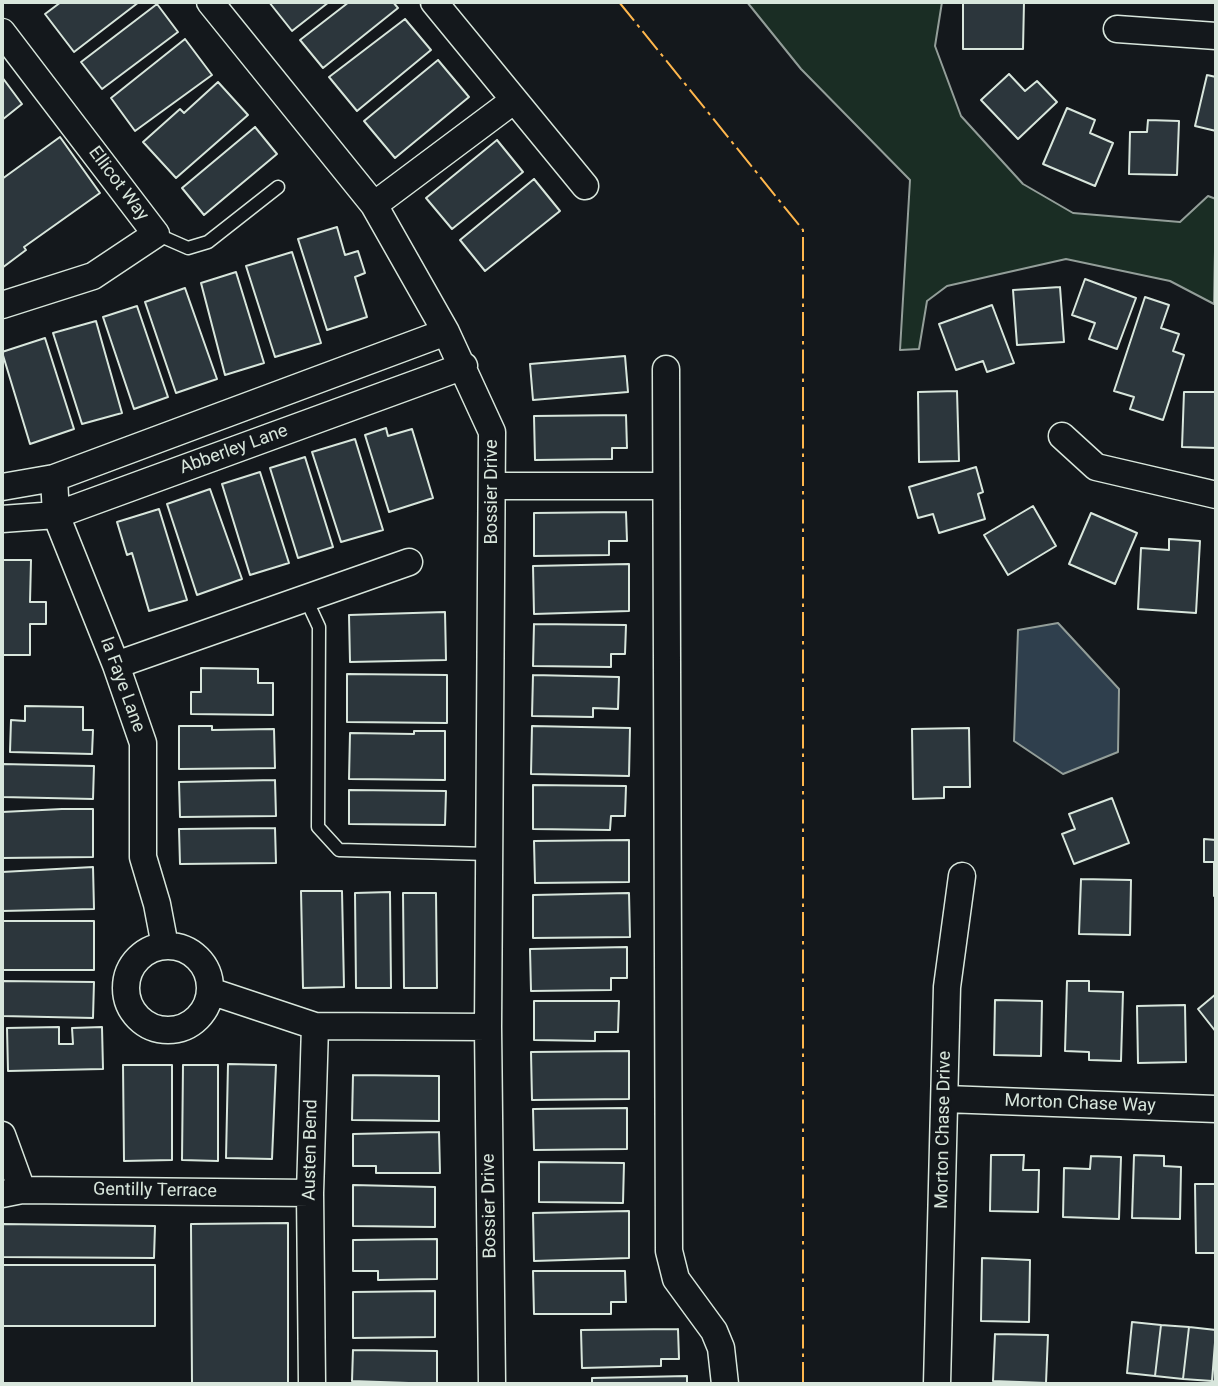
<!DOCTYPE html>
<html>
<head>
<meta charset="utf-8">
<style>
	body { margin:0 }
	#map { position:relative; width:1218px; height:1386px; overflow:hidden; background:#14181c; font-family:Roboto,sans-serif }
	canvas { display:block }
	.frame { position:absolute; inset:0; border:4px solid #d8e6dc; pointer-events:none }
</style>
</head>
<body>
<div id="map">
<canvas width="1218" height="1386"></canvas>
<div class="frame"></div>
</div>
<script>
const context = document.querySelector('canvas').getContext('2d');
context.lineJoin = 'round';
function paint(path, color) {
  context.fillStyle = color;
  context.fill(path, 'evenodd');
}
function shape(rows) {
  const path = new Path2D();
  for (const r of rows) {
    if (r.length === 3) {
      path.moveTo(r[0] + r[2], r[1]);
      path.arc(r[0], r[1], r[2], 0, 2 * Math.PI);
      continue;
    }
    path.moveTo(r[0], r[1]);
    for (let i = 2; i < r.length; i += 2) path.lineTo(r[i], r[i + 1]);
  }
  return path;
}
function stroke(path, color, width, dash) {
  context.strokeStyle = color;
  context.lineWidth = width;
  context.lineCap = dash ? 'butt' : 'round';
  context.setLineDash(dash || []);
  context.stroke(path);
}
function label(font, color, halo, rows, align = 'center') {
  context.font = font + ' Roboto,sans-serif';
  context.lineWidth = 5;
  context.setLineDash([]);
  context.textBaseline = 'middle';
  context.strokeStyle = halo;
  context.fillStyle = color;
  for (const [text, x, y, turn = 0] of rows) {
    context.save();
    context.translate(x, y);
    context.rotate((+turn || 0) * Math.PI / 180);
    context.textAlign = isNaN(turn) ? turn : align;
    if (halo) context.strokeText(text, 0, 0);
    context.fillText(text, 0, 0);
    context.restore();
  }
}
const green = shape([
	[747,2,942,2,935,46,961,116,1023,184,1073,213,1180,222,1208,196,1216,199,1214,304,1170,281,1066,259,947,286,927,301,919,349,900,350,910,180,801,69,747,2]
]);
paint(green, '#1a2d24');
stroke(green, '#939e99', 2);
const water = shape([
	[1058,623,1119,689,1118,752,1063,774,1014,741,1018,630,1058,623]
]);
paint(water, '#2f3f4d');
stroke(water, '#939e99', 2);
const building = shape([
	[61,2,139,2,74,52,45,14,61,2],
	[269,2,329,2,292,31,269,2],
	[349,2,393,2,398,8,323,68,300,40,349,2],
	[963,2,1024,2,1023,49,963,49,963,2],
	[157,4,178,32,102,89,81,62,157,4],
	[405,19,431,50,357,111,329,77,405,19],
	[185,39,212,75,135,131,111,98,185,39],
	[438,60,469,97,395,158,364,121,438,60],
	[1009,74,1025,91,1037,81,1057,102,1018,139,981,100,1009,74],
	[1207,75,1216,77,1216,131,1195,126,1207,75],
	[2,77,22,104,2,120,2,77],
	[218,82,248,115,176,178,143,142,180,109,184,113,218,82],
	[1067,108,1095,120,1090,133,1113,143,1095,186,1043,164,1067,108],
	[1148,120,1179,121,1177,175,1129,174,1130,132,1147,132,1148,120],
	[255,127,277,154,204,215,182,188,255,127],
	[60,137,100,193,24,247,26,250,2,268,2,179,60,137],
	[497,140,523,172,452,229,426,198,497,140],
	[534,179,560,211,485,271,460,240,534,179],
	[337,227,345,255,358,251,365,273,355,277,367,317,327,330,298,239,337,227],
	[292,252,321,343,275,357,246,266,292,252],
	[236,272,264,363,225,375,201,283,236,272],
	[1085,279,1136,298,1117,349,1089,339,1095,323,1072,315,1085,279],
	[1060,287,1064,342,1017,345,1013,290,1060,287],
	[185,288,217,379,176,393,145,302,185,288],
	[1145,297,1169,305,1161,328,1179,334,1173,351,1184,355,1163,420,1130,409,1134,397,1114,391,1145,297],
	[992,305,1014,363,987,372,983,361,956,370,939,324,992,305],
	[137,306,168,397,134,409,103,317,137,306],
	[96,321,122,413,82,424,53,333,96,321],
	[45,338,74,429,30,444,2,352,45,338],
	[625,356,628,392,533,400,530,364,625,356],
	[957,391,959,461,919,462,918,392,957,391],
	[1184,392,1216,392,1216,448,1182,447,1184,392],
	[626,415,627,448,612,448,612,459,535,460,534,416,626,415],
	[386,428,388,436,412,429,433,498,389,512,365,435,386,428],
	[355,439,383,530,341,542,312,452,355,439],
	[305,457,333,547,298,558,270,468,305,457],
	[976,467,983,492,978,494,985,519,939,533,933,514,918,518,909,487,976,467],
	[260,472,289,563,250,575,222,484,260,472],
	[210,489,242,579,197,595,167,504,210,489],
	[1033,506,1056,546,1008,575,984,535,1033,506],
	[159,509,187,600,149,611,132,553,127,555,117,522,159,509],
	[626,512,627,541,609,541,609,555,534,556,534,513,626,512],
	[1091,513,1137,533,1115,584,1069,564,1091,513],
	[1169,539,1200,541,1196,613,1138,609,1141,548,1169,550,1169,539],
	[2,560,31,560,30,602,46,602,46,624,30,624,30,655,2,655,2,560],
	[629,564,629,611,534,614,533,566,629,564],
	[445,612,446,660,350,662,349,615,445,612],
	[534,624,626,625,625,654,611,654,611,667,533,666,534,624],
	[201,668,258,669,258,683,273,683,273,715,191,714,191,692,201,692,201,668],
	[347,674,447,675,447,723,347,722,347,674],
	[533,675,619,677,618,709,593,708,593,717,532,716,533,675],
	[25,706,83,707,83,730,93,730,92,754,10,752,11,720,25,721,25,706],
	[179,726,212,726,212,730,274,729,275,768,179,769,179,726],
	[532,726,630,728,629,776,531,774,532,726],
	[969,728,970,787,944,787,944,798,913,799,912,729,969,728],
	[414,731,445,731,445,780,349,779,350,733,414,734,414,731],
	[2,764,94,766,93,799,2,797,2,764],
	[275,780,276,816,180,817,179,782,275,780],
	[533,785,626,786,625,816,611,816,610,830,533,829,533,785],
	[349,790,446,791,445,825,349,824,349,790],
	[1112,798,1129,843,1074,864,1062,834,1075,829,1069,814,1112,798],
	[62,809,93,809,93,857,2,858,2,812,62,809],
	[275,828,276,863,180,864,179,829,275,828],
	[1204,839,1216,840,1216,896,1214,896,1214,862,1204,862,1204,839],
	[629,840,629,882,535,883,534,841,629,840],
	[93,867,94,909,2,911,2,872,93,867],
	[1081,879,1131,880,1130,935,1079,934,1081,879],
	[301,891,342,891,344,987,303,988,301,891],
	[390,892,391,988,356,988,355,893,390,892],
	[403,893,436,893,437,988,404,988,403,893],
	[629,893,630,937,533,938,533,895,629,893],
	[2,921,94,921,94,970,2,970,2,921],
	[627,947,627,978,611,978,611,990,531,991,530,949,627,947],
	[2,981,94,982,93,1018,2,1016,2,981],
	[1067,981,1089,981,1089,991,1123,992,1121,1061,1089,1060,1089,1052,1065,1051,1067,981],
	[1216,994,1216,1032,1198,1009,1216,994],
	[995,1000,1042,1001,1041,1056,994,1055,995,1000],
	[534,1001,619,1001,618,1032,595,1032,595,1041,534,1040,534,1001],
	[1185,1005,1186,1062,1138,1063,1137,1006,1185,1005],
	[59,1027,59,1044,73,1044,72,1028,102,1027,103,1069,8,1071,7,1028,59,1027],
	[629,1051,629,1099,532,1100,531,1052,629,1051],
	[228,1064,276,1065,272,1159,226,1158,228,1064],
	[123,1065,172,1065,172,1160,124,1161,123,1065],
	[183,1065,218,1065,218,1161,182,1160,183,1065],
	[353,1075,439,1076,439,1121,352,1120,353,1075],
	[627,1108,627,1149,534,1150,533,1109,627,1108],
	[439,1132,440,1173,376,1173,376,1166,353,1166,353,1134,439,1132],
	[991,1155,1024,1155,1023,1170,1039,1170,1038,1212,990,1211,991,1155],
	[1134,1155,1164,1156,1164,1166,1181,1167,1180,1219,1132,1218,1134,1155],
	[1091,1156,1121,1157,1119,1219,1063,1217,1064,1168,1090,1169,1091,1156],
	[539,1162,624,1163,623,1203,539,1202,539,1162],
	[1195,1184,1216,1184,1216,1253,1196,1253,1195,1184],
	[353,1185,435,1187,435,1227,353,1226,353,1185],
	[629,1211,629,1258,534,1261,533,1213,629,1211],
	[288,1223,288,1384,192,1384,191,1224,288,1223],
	[2,1224,155,1226,154,1258,2,1257,2,1224],
	[437,1239,437,1279,378,1280,378,1271,353,1271,353,1240,437,1239],
	[982,1258,1030,1260,1029,1322,981,1321,982,1258],
	[2,1265,155,1265,155,1326,2,1326,2,1265],
	[533,1271,625,1271,626,1302,611,1302,611,1314,534,1314,533,1271],
	[435,1291,435,1337,353,1338,353,1292,435,1291],
	[1132,1322,1161,1325,1155,1376,1127,1373,1132,1322],
	[1161,1325,1189,1327,1183,1379,1155,1376,1161,1325],
	[1189,1327,1216,1330,1212,1381,1183,1379,1189,1327],
	[678,1329,679,1359,661,1359,661,1366,582,1368,581,1330,678,1329],
	[995,1334,1048,1335,1046,1383,993,1381,995,1334],
	[1216,1335,1216,1382,1212,1381,1216,1335],
	[353,1350,437,1351,437,1384,352,1381,353,1350],
	[687,1376,687,1384,592,1384,592,1378,687,1376]
]);
paint(building, '#2c363c');
stroke(building, '#d8e6dc', 2);
const service = shape([
	[156,234,188,248,208,242,278,187],
	[306,599,319,627,318,827,339,850,488,854]
]);
const minor = shape([
	[210,2,374,205,446,332,492,432,488,1027,315,1026],
	[434,2,585,186],
	[1117,29,1216,36],
	[2,32,156,234,93,276,2,305],
	[374,205,513,101],
	[666,369,669,1251,676,1279,714,1331,721,1348,725,1384],
	[1062,436,1096,467,1216,495],
	[54,478,56,515,116,665,143,743,143,857,157,904,165,946],
	[493,486,665,486],
	[2,487,54,478,446,332],
	[2,519,56,515,464,366],
	[116,665,409,562],
	[168,988,42],
	[210,991,315,1026,310,1193,312,1384],
	[488,1027,492,1384],
	[945,1099,1216,1109],
	[2,1135,22,1190],
	[2,1194,22,1190,310,1193],
	[937,1384,947,987,962,876]
]);
stroke(service, '#d8e6dc', 15);
stroke(minor, '#d8e6dc', 29);
stroke(service, '#14181c', 12);
stroke(minor, '#14181c', 26);
stroke(shape([
	[619,2,803,230,803,1384]
]), '#ffb74d', 2, [24, 5, 3.5, 5]);
label('18px', '#d8e6dc', '#14181c', [
	["Ellicot Way",118,184,53],
	["Abberley Lane",234,450,-20],
	["Bossier Drive",492,492,-90],
	["la Faye Lane",122,685,70],
	["Morton Chase Way",1080,1104,2],
	["Morton Chase Drive",944,1130,-89],
	["Austen Bend",311,1150,-89],
	["Gentilly Terrace",155,1191,1],
	["Bossier Drive",490,1206,-91]
]);
</script>
</body>
</html>
